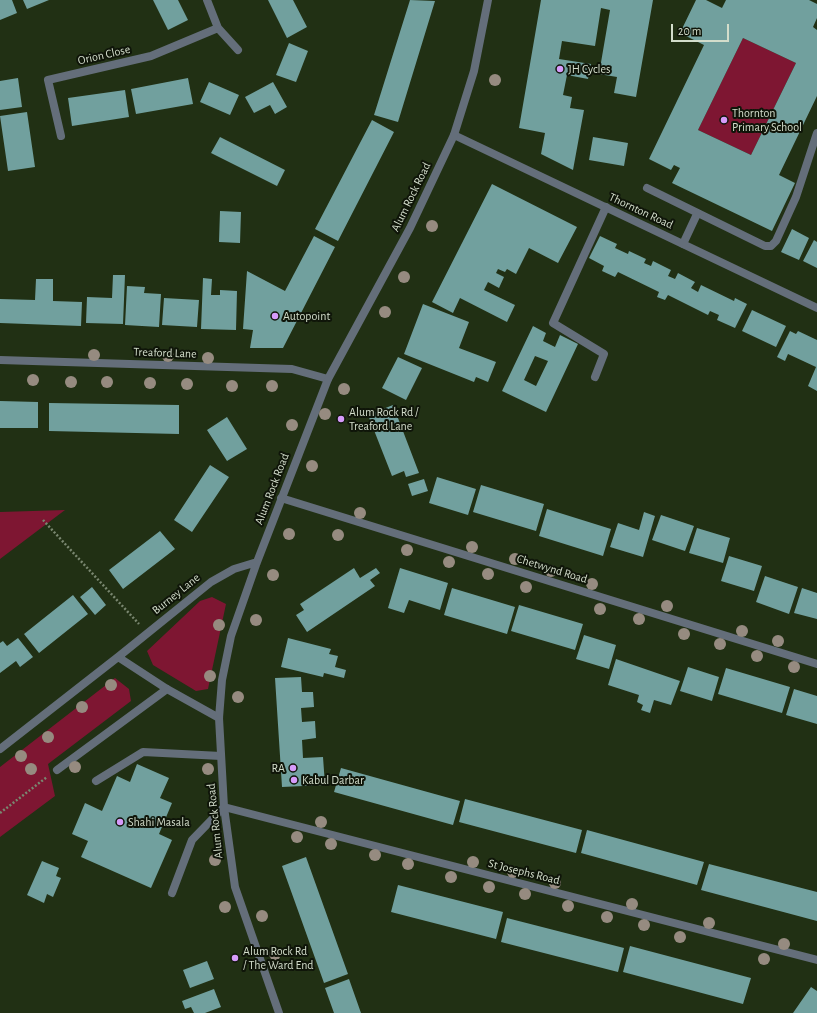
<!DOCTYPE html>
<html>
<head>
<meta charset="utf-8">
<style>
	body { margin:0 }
	#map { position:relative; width:817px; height:1013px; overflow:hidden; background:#213014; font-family:"Alegreya Sans",sans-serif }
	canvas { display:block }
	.scale { position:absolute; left:671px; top:24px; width:58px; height:18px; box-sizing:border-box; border:2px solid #d3ddcb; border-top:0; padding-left:5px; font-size:12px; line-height:14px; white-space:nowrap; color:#d3ddcb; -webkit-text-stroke:3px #0f1509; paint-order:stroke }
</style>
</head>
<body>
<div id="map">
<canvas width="817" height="1013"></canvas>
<div class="scale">20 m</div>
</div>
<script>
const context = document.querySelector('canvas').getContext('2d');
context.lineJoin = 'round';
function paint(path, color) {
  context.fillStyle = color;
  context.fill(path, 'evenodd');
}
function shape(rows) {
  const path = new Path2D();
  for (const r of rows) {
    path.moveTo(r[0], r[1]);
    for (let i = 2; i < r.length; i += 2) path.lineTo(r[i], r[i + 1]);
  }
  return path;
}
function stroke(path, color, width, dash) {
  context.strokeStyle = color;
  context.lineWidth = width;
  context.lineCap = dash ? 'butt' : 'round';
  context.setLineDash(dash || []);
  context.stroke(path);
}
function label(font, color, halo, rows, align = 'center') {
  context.font = font + ' "Alegreya Sans",sans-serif';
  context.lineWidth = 4;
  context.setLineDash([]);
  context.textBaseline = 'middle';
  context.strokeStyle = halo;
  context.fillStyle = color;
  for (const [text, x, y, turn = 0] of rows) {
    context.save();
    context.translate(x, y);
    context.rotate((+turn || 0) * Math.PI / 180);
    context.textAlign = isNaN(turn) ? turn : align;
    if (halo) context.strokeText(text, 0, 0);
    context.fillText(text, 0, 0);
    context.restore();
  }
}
paint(shape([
	[743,38,796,63,751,155,698,130],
	[65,510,0,559,0,512],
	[212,597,226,604,208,689,196,691,153,665,147,651,200,601],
	[115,678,129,689,131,701,48,764,55,796,0,837,0,767]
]), '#7e1632');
paint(shape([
	[0,0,12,0,17,13,0,20],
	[23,0,49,0,27,9],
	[153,0,178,0,188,20,168,30],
	[268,0,293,0,307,27,287,38],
	[410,0,435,1,398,122,374,115],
	[541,0,653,0,636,97,614,93,617,77,599,74,610,10,601,8,595,46,562,41,559,59,591,64,588,79,567,75,563,95,572,97,570,108,584,110,573,170,541,154,545,133,519,128],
	[696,0,706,0,722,8,726,0,809,0,817,4,817,18,813,27,817,30,817,96,779,175,795,183,772,231,672,183,680,168,674,165,671,170,649,159,704,45,680,33],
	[743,38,796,63,751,155,698,130],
	[289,43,308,51,296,82,276,75],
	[18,78,22,107,0,110,0,81],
	[188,78,193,104,136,114,131,89],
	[209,82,239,95,230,115,200,102],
	[273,82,287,107,275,114,270,105,254,113,245,97],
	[125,90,129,117,72,126,68,98],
	[27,112,35,167,8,171,0,116],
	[372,120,394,132,338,241,315,229],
	[220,137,285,170,277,186,211,153],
	[593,137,628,143,624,166,589,160],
	[492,184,577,227,558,263,529,248,516,274,507,269,505,272,498,269,496,273,504,277,499,288,488,282,484,290,515,305,507,322,460,298,453,313,432,302],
	[220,211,241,212,240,243,219,242],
	[792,229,809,238,799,260,781,252],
	[314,236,335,247,283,348,250,348,253,330,243,329,247,271,285,291],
	[600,236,617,244,615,248,628,254,629,251,646,259,644,263,651,266,653,261,671,270,668,276,675,279,678,273,695,282,691,288,698,292,701,285,734,301,735,298,747,304,735,328,717,320,719,315,710,311,708,315,668,295,665,300,657,297,659,292,618,272,615,277,602,271,604,266,589,258],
	[814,240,817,242,817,268,803,261],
	[113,275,125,275,123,324,86,323,87,297,112,298],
	[203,278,212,279,211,295,220,295,220,290,237,291,236,330,201,329],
	[36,279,53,279,53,301,82,302,81,326,0,323,0,299,35,300],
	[127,286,145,287,144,293,161,294,159,327,125,325],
	[164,298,199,300,197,327,162,325],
	[423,304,469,322,459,348,496,362,488,382,476,377,474,382,404,354],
	[752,310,786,326,776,347,742,331],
	[533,326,546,333,543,341,555,347,560,335,578,344,546,412,502,391],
	[535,356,548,361,536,386,524,380],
	[790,331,796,334,798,331,817,340,817,391,808,386,816,367,788,354,785,361,777,357],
	[398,357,422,368,406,400,382,388],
	[0,401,38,402,38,428,0,428],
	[49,403,179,405,179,434,49,431],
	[393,405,419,473,406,477,404,471,392,476,368,415],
	[227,417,247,449,227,461,207,430],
	[210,465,229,477,192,532,174,520],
	[437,477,476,489,468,515,429,503],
	[424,479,428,491,412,496,408,484],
	[481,485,544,504,536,531,473,512],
	[547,509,611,529,603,556,539,536],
	[644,512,655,516,643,557,610,547,618,523,639,530],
	[661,515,694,526,685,551,652,540],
	[697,528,730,538,723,563,689,553],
	[160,531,175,549,123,589,109,570],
	[729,556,762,566,754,591,721,581],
	[354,568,360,578,376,568,380,573,370,580,375,586,307,632,296,615,304,610,300,604],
	[400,568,448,583,440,610,409,600,404,613,388,608],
	[765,576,798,587,789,614,756,602],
	[92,587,106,605,95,615,80,597],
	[452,588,515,607,507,634,444,615],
	[802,588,817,593,817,619,794,613],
	[73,595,88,614,39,653,24,634],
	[519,605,583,624,575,650,511,631],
	[584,635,616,645,609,669,576,659],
	[18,638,33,657,20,667,16,661,0,673,0,643,3,641,7,646],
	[288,638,331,649,329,654,338,656,335,667,346,670,344,678,324,673,323,677,281,667],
	[616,659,680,681,671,705,654,700,650,713,641,710,643,705,637,702,639,695,608,685],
	[688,667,719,677,712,701,680,691],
	[726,668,790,687,782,713,718,694],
	[301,677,302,692,313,692,314,707,301,708,302,722,315,721,316,738,302,740,303,758,323,757,325,785,282,787,275,678],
	[794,689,817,696,817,724,786,715],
	[137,764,169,778,160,798,172,803,159,834,172,840,151,888,81,857,88,841,72,834,85,803,102,811,117,776,130,782],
	[341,768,460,801,453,825,334,792],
	[465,799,582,830,576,853,459,822],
	[587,830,704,862,697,885,581,853],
	[306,857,348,974,324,983,282,866],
	[42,861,59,868,56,876,61,878,53,897,47,894,44,903,27,895],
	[709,864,817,892,817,921,701,890],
	[398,885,503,912,496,939,391,912],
	[507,918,624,948,618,972,501,942],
	[630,946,751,978,743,1004,623,972],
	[207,961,214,979,190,988,183,970],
	[349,979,361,1013,334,1013,325,988],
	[811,987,817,991,817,1013,793,1013],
	[214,989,221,1007,205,1013,194,1013,191,1007,185,1009,182,1001]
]), '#71a09e');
stroke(shape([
	[43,520,139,624],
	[0,813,47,777]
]), '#7a8770', 2.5, [2, 2]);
stroke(shape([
	[647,188,765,246,771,246,776,241,796,197,817,133],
	[683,244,697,214],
	[595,377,604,354,553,323,606,207],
	[96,781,143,752,221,756],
	[172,893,192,840,224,807]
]), '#646e7a', 8);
stroke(shape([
	[207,0,218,28,238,50],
	[454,135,817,308],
	[61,136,48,80,151,56,218,28],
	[0,360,292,369,328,379],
	[281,498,817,664],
	[57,770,167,689],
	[224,807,817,960]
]), '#646e7a', 8);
stroke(shape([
	[118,657,167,689,219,718],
	[0,749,118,657,211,582,234,569,257,562],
	[279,1013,235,887,224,807,219,718,222,680,231,636,257,562,328,379,410,228,454,135,474,71,488,0]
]), '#646e7a', 8);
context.fillStyle = '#968b80';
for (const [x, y] of [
	[495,80],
	[432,226],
	[404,277],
	[385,312],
	[94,355],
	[168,356],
	[208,358],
	[33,380],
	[71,382],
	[107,382],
	[150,383],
	[187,384],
	[232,386],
	[272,386],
	[344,389],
	[325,414],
	[292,425],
	[312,466],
	[360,513],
	[289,534],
	[338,535],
	[472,547],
	[407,550],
	[515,559],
	[449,562],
	[551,571],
	[488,574],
	[273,575],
	[592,584],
	[526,587],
	[667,606],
	[600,609],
	[639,619],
	[256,620],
	[219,625],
	[742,631],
	[684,634],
	[778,641],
	[720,644],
	[757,656],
	[794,667],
	[210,676],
	[111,685],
	[238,697],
	[82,707],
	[48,737],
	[21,756],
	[75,767],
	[31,769],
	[208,769],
	[321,822],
	[297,837],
	[331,844],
	[375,855],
	[215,860],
	[473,862],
	[408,864],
	[513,872],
	[451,877],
	[555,883],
	[489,887],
	[525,894],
	[632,904],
	[568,906],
	[225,907],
	[262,916],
	[607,917],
	[709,923],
	[644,925],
	[680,937],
	[784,944],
	[275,954],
	[764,959]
]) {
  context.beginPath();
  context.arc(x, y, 6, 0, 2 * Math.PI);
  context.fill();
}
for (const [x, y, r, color] of [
	[560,69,4,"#d69bfa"],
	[724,120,4,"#d69bfa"],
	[275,316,4,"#d69bfa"],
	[341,419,4,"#d69bfa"],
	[293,768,4,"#d69bfa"],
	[294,780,4,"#d69bfa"],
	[120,822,4,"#d69bfa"],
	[235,958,4,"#d69bfa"]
]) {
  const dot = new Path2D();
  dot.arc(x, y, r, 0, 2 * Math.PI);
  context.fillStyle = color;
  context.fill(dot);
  stroke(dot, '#0f1509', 1.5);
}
label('12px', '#d3ddcb', '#0f1509', [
	["Orion Close",104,55,-13],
	["Alum Rock Road",411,197,-64],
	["Thornton Road",641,211,25],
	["Treaford Lane",165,353,2],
	["Alum Rock Road",272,489,-69],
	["Chetwynd Road",552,569,17],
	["Burney Lane",176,594,-39],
	["Alum Rock Road",215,821,-96],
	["St Josephs Road",524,872,14]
]);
label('12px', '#d3ddcb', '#0f1509', [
	["JH Cycles",568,69],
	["Thornton",732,113],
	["Primary School",732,127],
	["Autopoint",283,316],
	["Alum Rock Rd /",349,412],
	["Treaford Lane",349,426],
	["RA",285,768,"right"],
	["Kabul Darbar",302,780],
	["Shahi Masala",128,822],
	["Alum Rock Rd",243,951],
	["/ The Ward End",243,965]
], 'left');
</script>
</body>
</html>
